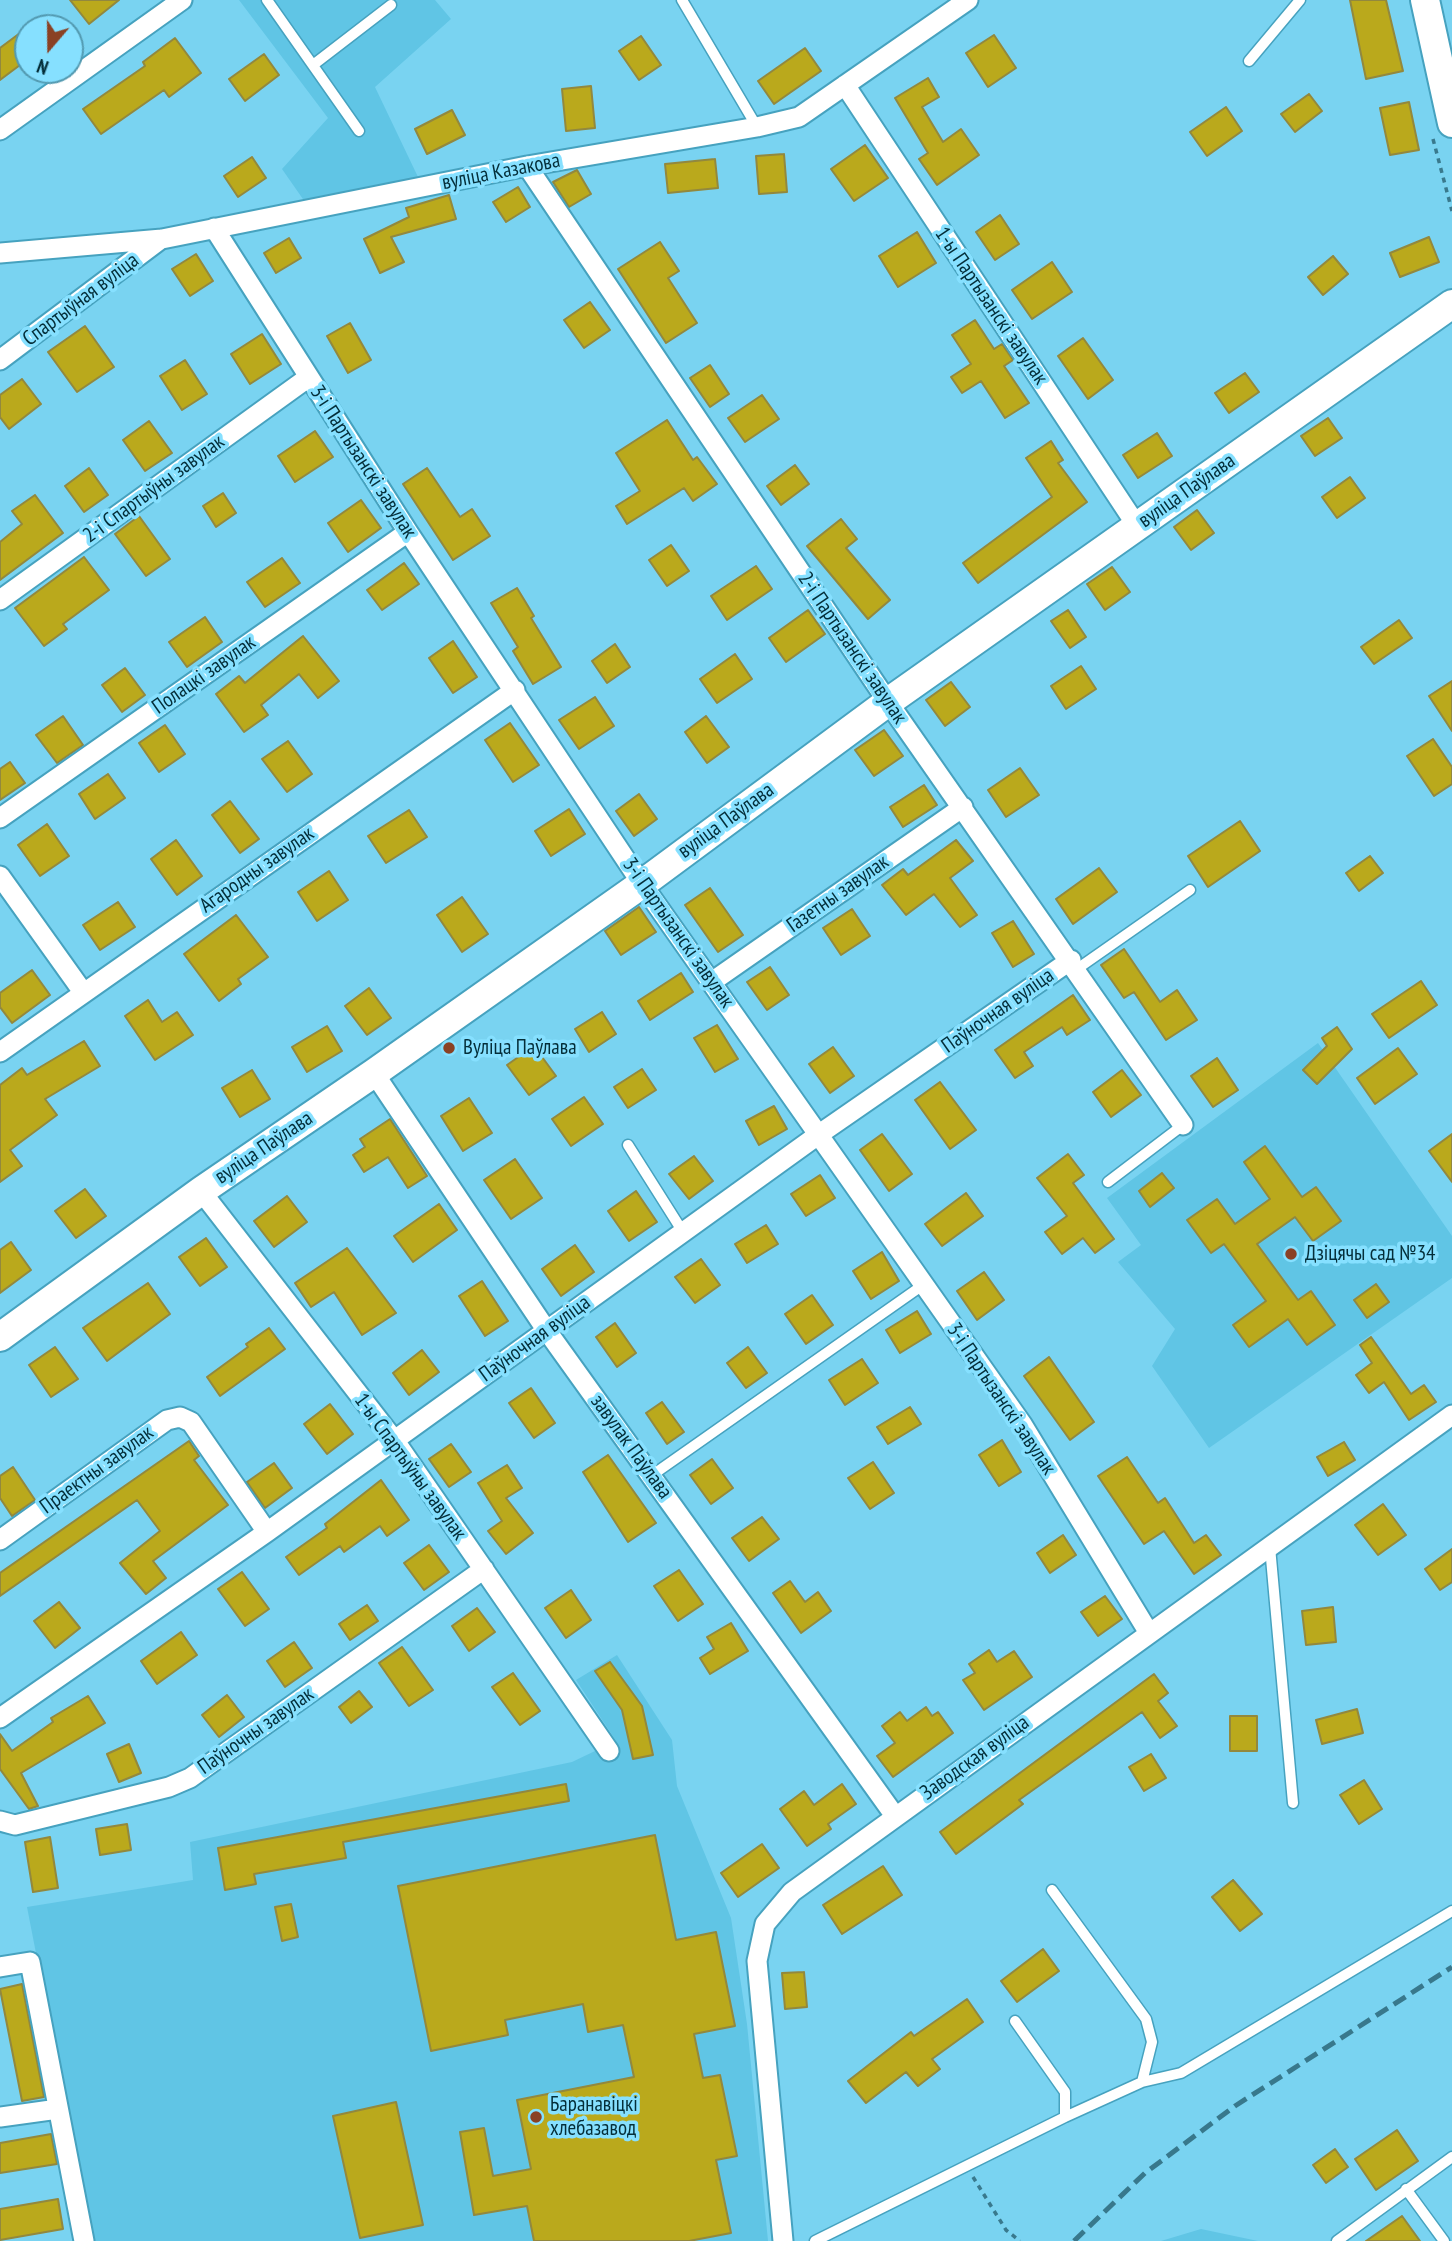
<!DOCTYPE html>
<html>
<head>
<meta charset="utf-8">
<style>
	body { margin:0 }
	#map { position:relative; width:1452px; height:2241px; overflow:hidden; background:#79d3f1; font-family:"PT Sans Narrow",sans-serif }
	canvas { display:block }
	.north { position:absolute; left:14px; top:14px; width:70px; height:70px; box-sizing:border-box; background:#86e0ff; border:2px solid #5299b0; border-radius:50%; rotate:200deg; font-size:19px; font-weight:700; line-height:28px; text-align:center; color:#042e39 }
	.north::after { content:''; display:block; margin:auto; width:24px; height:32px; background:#8a4124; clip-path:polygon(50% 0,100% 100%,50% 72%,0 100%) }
</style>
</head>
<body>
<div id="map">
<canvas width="1452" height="2241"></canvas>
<div class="north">N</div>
</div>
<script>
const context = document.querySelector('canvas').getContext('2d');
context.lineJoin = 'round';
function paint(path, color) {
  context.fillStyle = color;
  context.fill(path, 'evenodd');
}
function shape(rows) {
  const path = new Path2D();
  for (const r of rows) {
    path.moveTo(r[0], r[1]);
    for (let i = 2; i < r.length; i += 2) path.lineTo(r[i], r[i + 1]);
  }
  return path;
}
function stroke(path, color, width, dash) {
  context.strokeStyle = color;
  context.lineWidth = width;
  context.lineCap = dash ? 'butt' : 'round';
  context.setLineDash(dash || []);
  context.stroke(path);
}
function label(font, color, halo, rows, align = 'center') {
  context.font = font + ' "PT Sans Narrow",sans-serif';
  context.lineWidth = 7;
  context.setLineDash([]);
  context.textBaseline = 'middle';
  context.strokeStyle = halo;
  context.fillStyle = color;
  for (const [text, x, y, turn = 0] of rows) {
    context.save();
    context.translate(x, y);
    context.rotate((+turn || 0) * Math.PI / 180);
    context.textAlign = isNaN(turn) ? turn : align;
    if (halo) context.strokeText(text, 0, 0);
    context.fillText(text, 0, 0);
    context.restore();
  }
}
paint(shape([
	[239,0,435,0,451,19,375,87,418,177,305,202,282,169,328,118],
	[1318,1043,1452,1236,1452,1278,1209,1448,1152,1366,1175,1329,1118,1262,1141,1245,1107,1198],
	[617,1655,672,1740,677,1786,731,1918,747,2024,768,2241,92,2241,27,1907,193,1880,190,1842,572,1762,616,1741,576,1680],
	[1201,2229,1258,2241,1161,2241]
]), '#60c5e5');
const building = shape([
	[70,0,119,0,89,24,70,0],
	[1350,0,1386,0,1403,71,1366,79,1350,0],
	[28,27,28,59,0,80,0,48,28,27],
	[994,35,1016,68,988,87,966,53,994,35],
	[641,36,661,65,639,80,619,51,641,36],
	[175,38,201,73,169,97,164,90,101,134,83,109,145,66,143,62,175,38],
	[805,48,821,71,774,104,758,81,805,48],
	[264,54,279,75,245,101,229,79,264,54],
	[928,78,939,97,922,107,943,142,961,129,979,155,937,185,919,159,928,153,895,98,928,78],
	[591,86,595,128,566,131,562,89,591,86],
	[1309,94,1322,111,1295,132,1281,114,1309,94],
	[1409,102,1419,150,1390,155,1380,108,1409,102],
	[1226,107,1242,131,1207,156,1190,132,1226,107],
	[452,110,465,135,427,154,415,129,452,110],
	[865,145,888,178,854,201,831,169,865,145],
	[784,154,787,192,759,194,756,156,784,154],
	[252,157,266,178,238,197,224,176,252,157],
	[715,159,718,188,668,193,665,164,715,159],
	[577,170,591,194,569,207,553,182,577,170],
	[518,187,530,207,506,222,493,202,518,187],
	[449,195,456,219,391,237,404,262,380,273,364,239,409,217,406,208,449,195],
	[1000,215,1019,244,995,260,976,232,1000,215],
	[917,232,936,263,898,287,879,256,917,232],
	[1429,237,1439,262,1400,277,1390,253,1429,237],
	[289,238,301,258,276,273,264,253,289,238],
	[660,242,679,271,668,278,697,323,666,343,618,269,660,242],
	[196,254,213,281,190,296,172,269,196,254],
	[1333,256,1348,274,1323,295,1308,277,1333,256],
	[1052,262,1072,292,1032,319,1012,290,1052,262],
	[590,302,610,330,584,348,564,320,590,302],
	[975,320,994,349,1002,344,1013,360,1004,366,1029,403,1005,418,981,381,962,393,951,377,971,364,952,335,975,320],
	[350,323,371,360,348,373,327,336,350,323],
	[85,326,114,367,77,392,48,352,85,326],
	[262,334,281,364,250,384,231,354,262,334],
	[1083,338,1113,380,1088,399,1058,356,1083,338],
	[185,360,207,394,182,410,160,376,185,360],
	[710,365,729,394,710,407,690,378,710,365],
	[1245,373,1259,392,1229,413,1215,393,1245,373],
	[22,379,41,404,9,429,0,417,0,395,22,379],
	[762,395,779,419,745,442,728,418,762,395],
	[1328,418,1342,438,1315,456,1301,436,1328,418],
	[667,420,693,460,697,457,717,484,693,501,684,488,627,524,616,506,640,491,616,453,667,420],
	[149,421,172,453,145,471,123,440,149,421],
	[315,431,333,457,295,482,278,456,315,431],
	[1157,433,1172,456,1138,478,1123,455,1157,433],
	[1051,441,1063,460,1058,463,1087,502,978,583,963,563,1052,497,1026,458,1051,441],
	[795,465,809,484,781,505,767,486,795,465],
	[89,468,108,495,84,512,65,486,89,468],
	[427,468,460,517,472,509,490,536,453,560,403,484,427,468],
	[1350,477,1365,498,1337,518,1322,497,1350,477],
	[223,493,236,513,216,527,203,506,223,493],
	[35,495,63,533,0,580,0,542,22,524,12,511,35,495],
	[361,500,381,528,348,552,328,523,361,500],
	[1197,510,1214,533,1191,550,1174,527,1197,510],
	[139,516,170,559,146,576,115,534,139,516],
	[841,519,857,539,846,548,890,600,868,619,807,546,841,519],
	[671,545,689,571,667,586,649,560,671,545],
	[84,557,109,590,63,624,67,629,44,646,15,608,84,557],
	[282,558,300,583,265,607,247,582,282,558],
	[404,563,419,584,382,610,367,590,404,563],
	[756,566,772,589,727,620,711,596,756,566],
	[1112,567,1130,592,1105,610,1087,584,1112,567],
	[517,588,534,616,531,618,561,667,533,684,513,651,518,647,491,603,517,588],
	[808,610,825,634,786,662,769,638,808,610],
	[1068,610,1086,637,1070,648,1051,621,1068,610],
	[205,617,222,642,187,667,169,642,205,617],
	[1399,620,1412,638,1374,664,1361,647,1399,620],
	[303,636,339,681,318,698,299,674,261,705,268,715,244,732,216,694,239,676,245,683,303,636],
	[453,641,477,677,453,693,429,658,453,641],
	[615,644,630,667,607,683,592,661,615,644],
	[735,654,752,679,717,703,700,679,735,654],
	[1081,666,1096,689,1066,709,1051,686,1081,666],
	[125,668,145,695,122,712,102,685,125,668],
	[1452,681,1452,731,1429,696,1452,681],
	[951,682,970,707,945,726,926,700,951,682],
	[595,697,614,726,579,749,559,720,595,697],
	[63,716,83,745,57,763,36,735,63,716],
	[706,716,729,747,707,763,685,732,706,716],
	[510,723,539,765,513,782,485,740,510,723],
	[165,725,185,754,159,772,139,743,165,725],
	[884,730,903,756,874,776,855,750,884,730],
	[1433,739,1452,767,1452,784,1434,796,1407,756,1433,739],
	[288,741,312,774,287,792,262,759,288,741],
	[10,762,25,783,0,800,0,769,10,762],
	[1020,768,1039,795,1006,817,988,790,1020,768],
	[108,774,125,798,95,819,79,794,108,774],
	[924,785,937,805,903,827,890,807,924,785],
	[639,794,657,819,634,836,616,811,639,794],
	[230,801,259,839,240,853,212,815,230,801],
	[569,809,585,834,551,856,535,831,569,809],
	[409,810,427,837,386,863,368,836,409,810],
	[1240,821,1260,851,1208,887,1188,856,1240,821],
	[47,824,69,856,40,876,18,845,47,824],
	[176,840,202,876,177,895,151,859,176,840],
	[956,840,973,861,950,878,977,915,960,927,934,894,906,915,882,885,903,869,908,875,956,840],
	[1370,856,1383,873,1359,891,1346,873,1370,856],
	[1099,868,1117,892,1073,924,1056,899,1099,868],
	[329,871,348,900,317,921,298,892,329,871],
	[710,888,743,935,718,952,685,905,710,888],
	[462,897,488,934,462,952,437,915,462,897],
	[118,902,135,927,100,950,83,925,118,902],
	[639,907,656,932,621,955,605,931,639,907],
	[852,909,870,936,841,955,823,928,852,909],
	[236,915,268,957,238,979,241,984,219,1001,184,954,236,915],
	[1013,921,1034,954,1013,967,992,933,1013,921],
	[1124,949,1160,1002,1177,990,1197,1020,1166,1040,1134,992,1124,998,1101,965,1124,949],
	[770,967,789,995,767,1010,747,982,770,967],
	[32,970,50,995,12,1023,0,1007,0,993,32,970],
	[681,973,693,992,650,1020,638,1001,681,973],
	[1421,981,1437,1005,1389,1038,1372,1014,1421,981],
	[369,988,391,1018,367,1035,345,1006,369,988],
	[1073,995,1090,1020,1067,1035,1062,1027,1024,1052,1033,1066,1015,1078,995,1050,1073,995],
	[148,1000,162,1022,177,1012,193,1035,155,1060,125,1016,148,1000],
	[602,1012,616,1034,589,1052,575,1029,602,1012],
	[717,1025,738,1059,715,1072,694,1038,717,1025],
	[327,1026,342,1051,307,1072,292,1047,327,1026],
	[1337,1027,1352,1049,1317,1084,1303,1070,1327,1046,1322,1038,1337,1027],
	[84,1041,100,1066,45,1099,57,1115,10,1150,22,1166,0,1182,0,1085,22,1068,27,1075,84,1041],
	[534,1046,556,1076,529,1095,507,1065,534,1046],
	[833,1047,854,1076,830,1093,809,1064,833,1047],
	[1398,1048,1417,1074,1375,1104,1357,1078,1398,1048],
	[1217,1058,1238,1090,1213,1107,1191,1076,1217,1058],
	[642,1069,656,1090,628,1108,614,1087,642,1069],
	[252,1070,270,1099,240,1117,222,1088,252,1070],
	[1122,1070,1141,1095,1111,1117,1093,1092,1122,1070],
	[940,1082,976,1130,950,1149,915,1100,940,1082],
	[584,1097,603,1124,571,1146,552,1119,584,1097],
	[469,1098,492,1133,463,1151,441,1116,469,1098],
	[774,1106,787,1129,759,1145,746,1121,774,1106],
	[390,1119,427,1176,408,1188,388,1157,364,1172,353,1155,365,1147,360,1139,390,1119],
	[882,1134,912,1174,889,1191,860,1150,882,1134],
	[1452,1134,1452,1182,1429,1151,1452,1134],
	[1265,1146,1302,1197,1316,1187,1341,1221,1313,1241,1295,1217,1257,1244,1298,1300,1311,1291,1335,1325,1307,1345,1288,1319,1249,1347,1233,1325,1266,1301,1224,1244,1211,1253,1187,1220,1217,1199,1235,1224,1270,1199,1244,1162,1265,1146],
	[1068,1154,1084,1175,1073,1183,1114,1239,1095,1253,1083,1238,1062,1254,1045,1232,1067,1216,1037,1178,1068,1154],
	[694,1156,713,1181,689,1199,669,1174,694,1156],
	[515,1159,542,1198,511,1219,484,1180,515,1159],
	[1162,1173,1174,1188,1150,1207,1139,1191,1162,1173],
	[820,1175,835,1198,806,1216,791,1194,820,1175],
	[85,1189,106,1216,76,1238,55,1211,85,1189],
	[636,1191,657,1222,629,1241,608,1211,636,1191],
	[966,1193,983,1216,942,1246,925,1224,966,1193],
	[287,1196,307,1222,274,1247,254,1221,287,1196],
	[439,1204,457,1230,413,1262,394,1236,439,1204],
	[766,1225,778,1244,747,1263,735,1244,766,1225],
	[206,1238,227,1267,200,1286,179,1257,206,1238],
	[11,1242,31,1270,0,1293,0,1250,11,1242],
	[575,1245,594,1272,561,1296,542,1269,575,1245],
	[347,1248,396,1313,362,1335,334,1292,311,1307,295,1283,347,1248],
	[882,1252,899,1281,871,1299,853,1271,882,1252],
	[701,1259,720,1285,695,1303,675,1277,701,1259],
	[984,1272,1004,1300,977,1320,957,1291,984,1272],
	[482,1281,508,1321,485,1336,459,1296,482,1281],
	[148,1283,170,1314,107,1361,83,1328,148,1283],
	[1376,1284,1389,1302,1367,1318,1354,1300,1376,1284],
	[812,1295,833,1325,806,1344,785,1314,812,1295],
	[917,1311,931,1334,900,1353,886,1330,917,1311],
	[615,1323,636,1353,617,1367,596,1337,615,1323],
	[269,1328,285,1349,220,1396,207,1377,248,1347,246,1344,269,1328],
	[1371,1337,1411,1394,1424,1385,1436,1402,1409,1420,1384,1382,1369,1393,1356,1375,1372,1363,1360,1345,1371,1337],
	[55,1347,78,1379,51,1397,29,1365,55,1347],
	[748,1347,767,1373,746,1388,727,1363,748,1347],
	[422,1350,439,1372,409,1395,393,1373,422,1350],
	[1049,1357,1094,1422,1070,1440,1024,1376,1049,1357],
	[862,1359,878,1383,845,1405,829,1380,862,1359],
	[531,1388,555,1423,534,1438,509,1403,531,1388],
	[662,1402,684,1432,667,1444,646,1413,662,1402],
	[330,1404,353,1434,327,1454,304,1424,330,1404],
	[910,1407,921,1424,888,1444,877,1427,910,1407],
	[1002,1440,1021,1472,999,1486,979,1455,1002,1440],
	[189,1441,199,1456,194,1460,228,1505,153,1561,166,1578,146,1594,120,1563,160,1531,137,1500,0,1596,0,1573,189,1441],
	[1344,1442,1355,1460,1328,1476,1317,1457,1344,1442],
	[451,1444,471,1472,449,1487,429,1459,451,1444],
	[608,1455,656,1523,628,1542,583,1472,608,1455],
	[1127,1457,1158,1503,1165,1498,1194,1543,1206,1535,1221,1555,1194,1574,1164,1531,1144,1544,1098,1476,1127,1457],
	[712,1459,733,1488,711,1504,690,1475,712,1459],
	[873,1462,894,1493,870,1509,848,1478,873,1462],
	[274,1463,292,1488,265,1508,247,1482,274,1463],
	[507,1465,522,1488,506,1498,533,1533,506,1554,488,1531,502,1521,478,1483,507,1465],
	[13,1467,35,1500,12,1516,0,1498,0,1476,13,1467],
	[381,1480,409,1520,387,1536,380,1526,344,1552,340,1546,299,1575,286,1557,327,1528,325,1524,381,1480],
	[1383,1504,1406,1535,1378,1555,1355,1525,1383,1504],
	[762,1517,779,1539,749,1561,732,1538,762,1517],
	[1063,1535,1076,1555,1050,1573,1037,1553,1063,1535],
	[429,1545,449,1572,424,1590,404,1563,429,1545],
	[1452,1549,1452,1582,1440,1590,1425,1569,1452,1549],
	[679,1570,703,1604,678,1621,654,1586,679,1570],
	[242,1572,269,1609,245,1626,218,1589,242,1572],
	[790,1581,805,1602,818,1592,831,1611,801,1633,773,1593,790,1581],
	[571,1590,591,1620,566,1638,545,1608,571,1590],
	[1105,1596,1122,1619,1098,1636,1081,1612,1105,1596],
	[59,1602,80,1628,55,1648,34,1621,59,1602],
	[367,1605,378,1621,350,1640,339,1624,367,1605],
	[1333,1607,1336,1642,1306,1645,1302,1611,1333,1607],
	[477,1608,495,1632,469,1651,452,1626,477,1608],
	[731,1623,748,1651,710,1674,700,1658,714,1649,707,1637,731,1623],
	[181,1632,197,1655,157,1684,141,1661,181,1632],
	[294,1642,312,1668,285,1687,267,1661,294,1642],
	[402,1647,433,1690,409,1706,379,1663,402,1647],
	[989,1650,997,1662,1014,1651,1032,1677,984,1710,963,1680,975,1673,969,1664,989,1650],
	[610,1662,642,1706,653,1755,633,1759,622,1710,595,1671,610,1662],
	[513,1673,540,1711,520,1725,492,1687,513,1673],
	[1154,1674,1168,1693,1158,1701,1177,1726,1160,1738,1142,1712,1019,1800,1023,1804,956,1854,940,1832,1154,1674],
	[359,1691,372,1707,351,1723,339,1707,359,1691],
	[227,1695,244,1717,219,1737,202,1715,227,1695],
	[88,1696,105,1723,21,1773,38,1806,29,1809,0,1769,0,1734,12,1751,53,1722,51,1718,88,1696],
	[926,1707,932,1716,938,1712,953,1733,893,1777,877,1756,895,1743,882,1726,900,1712,907,1721,926,1707],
	[1357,1709,1363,1733,1322,1744,1316,1720,1357,1709],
	[1230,1716,1257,1716,1257,1751,1230,1751,1230,1716],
	[129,1744,141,1773,119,1782,107,1754,129,1744],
	[1151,1754,1166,1778,1144,1791,1129,1767,1151,1754],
	[1364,1780,1382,1809,1359,1824,1340,1795,1364,1780],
	[566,1784,569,1801,343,1842,346,1858,254,1874,256,1884,225,1890,218,1848,566,1784],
	[842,1784,856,1804,828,1824,831,1829,807,1846,780,1809,804,1791,814,1805,842,1784],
	[127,1824,131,1850,100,1855,96,1829,127,1824],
	[655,1835,676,1940,716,1932,735,2026,694,2034,703,2078,720,2075,737,2156,716,2160,731,2233,689,2241,534,2241,527,2206,474,2215,460,2132,484,2128,493,2176,531,2169,517,2100,634,2077,623,2025,588,2032,583,2004,505,2020,508,2035,431,2051,398,1886,655,1835],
	[50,1837,58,1888,33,1892,25,1842,50,1837],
	[762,1844,779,1868,738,1897,721,1873,762,1844],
	[883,1866,902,1895,842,1934,823,1905,883,1866],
	[1233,1880,1262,1914,1240,1931,1212,1897,1233,1880],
	[291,1904,298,1937,282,1941,275,1907,291,1904],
	[1043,1949,1059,1971,1017,2002,1001,1981,1043,1949],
	[804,1972,807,2007,785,2009,782,1973,804,1972],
	[22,1984,44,2097,22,2101,0,1989,22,1984],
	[967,1999,983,2022,932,2059,940,2069,918,2086,906,2072,866,2103,848,2081,911,2032,914,2036,967,1999],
	[396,2102,423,2225,360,2238,333,2116,396,2102],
	[1397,2130,1418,2161,1376,2190,1355,2159,1397,2130],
	[51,2134,57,2164,0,2173,0,2143,51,2134],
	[1335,2149,1348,2167,1326,2183,1313,2165,1335,2149],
	[58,2199,63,2229,0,2240,0,2209,58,2199],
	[1402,2216,1420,2241,1366,2241,1402,2216]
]);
paint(building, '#baa91c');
stroke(building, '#92883e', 2);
const lane = shape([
	[267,0,359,131],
	[682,0,757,127],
	[1249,61,1300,0],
	[313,65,391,5],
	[1077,969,1190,890],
	[628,1145,683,1232],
	[1108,1182,1183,1125],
	[651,1476,923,1285],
	[1270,1547,1293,1803],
	[1052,1890,1146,2019,1152,2042,1142,2082],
	[1015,2021,1065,2092,1065,2117],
	[1406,2189,1444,2241],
	[815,2241,1065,2117,1142,2082,1181,2073,1452,1911],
	[1337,2241,1452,2157]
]);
const street = shape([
	[845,85,1137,526],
	[0,130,182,0],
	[527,166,888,702,1183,1125],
	[214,228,408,532,642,884,1022,1424,1149,1633],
	[0,253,162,239,527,166,757,127,799,117,968,0],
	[0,360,161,239],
	[0,600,309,377],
	[0,818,408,532],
	[0,876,83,992],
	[713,981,963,807],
	[0,1052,515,690],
	[374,1073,547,1331,895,1816],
	[201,1191,395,1441,609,1751],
	[0,1540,167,1420,180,1417,191,1422,267,1532],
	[0,1718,267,1532,818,1135,1071,960],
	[0,1821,15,1825,169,1787,190,1778,484,1569],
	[0,1967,30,1962,84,2241],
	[0,2117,58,2109],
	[783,2241,757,1961,765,1924,792,1892,1452,1415]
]);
const secondary = shape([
	[1425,0,1452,123],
	[0,1337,201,1191,374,1073,642,884,888,702,1452,304]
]);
stroke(lane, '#46a2bf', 13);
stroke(street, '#46a2bf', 23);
stroke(secondary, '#46a2bf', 32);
stroke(shape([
	[1433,139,1452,211],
	[973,2177,1006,2230,1020,2241]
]), '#39798d', 3.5, [5, 5]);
stroke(lane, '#fff', 10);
stroke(street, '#fff', 19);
stroke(secondary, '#fff', 28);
stroke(shape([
	[1074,2241,1145,2173,1235,2106,1452,1967]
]), '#38788c', 5, [14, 7]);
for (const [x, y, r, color] of [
	[449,1048,7,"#8a4124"],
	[1291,1254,7,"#8a4124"],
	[536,2117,7,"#8a4124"]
]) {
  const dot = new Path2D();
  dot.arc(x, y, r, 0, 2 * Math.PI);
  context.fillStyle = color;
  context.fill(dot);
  stroke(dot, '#86e0ff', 2.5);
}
label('21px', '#042e39', '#86e0ff', [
	["вуліца Казакова",501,172,-11],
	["Спартыўная вуліца",81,300,-37],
	["1-ы Партызанскі завулак",991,306,56],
	["3-і Партызанскі завулак",363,462,57],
	["2-і Спартыўны завулак",154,489,-36],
	["вуліца Паўлава",1187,491,-35],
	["2-і Партызанскі завулак",852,648,56],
	["Полацкі завулак",204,675,-35],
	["вуліца Паўлава",726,821,-36],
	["Агародны завулак",257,870,-35],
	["Газетны завулак",838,894,-35],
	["3-і Партызанскі завулак",678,933,55],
	["Паўночная вуліца",998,1011,-35],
	["вуліца Паўлава",264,1148,-34],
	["Паўночная вуліца",535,1339,-36],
	["3-і Партызанскі завулак",1001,1399,56],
	["завулак Паўлава",631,1447,54],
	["1-ы Спартыўны завулак",410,1467,54],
	["Праектны завулак",97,1470,-36],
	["Паўночны завулак",256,1731,-35],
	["Заводская вуліца",975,1758,-36]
]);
label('21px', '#042e39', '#86e0ff', [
	["Вуліца Паўлава",463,1048],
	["Дзіцячы сад №34",1305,1254],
	["Баранавіцкі",550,2105],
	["хлебазавод",550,2129]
], 'left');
</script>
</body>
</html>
